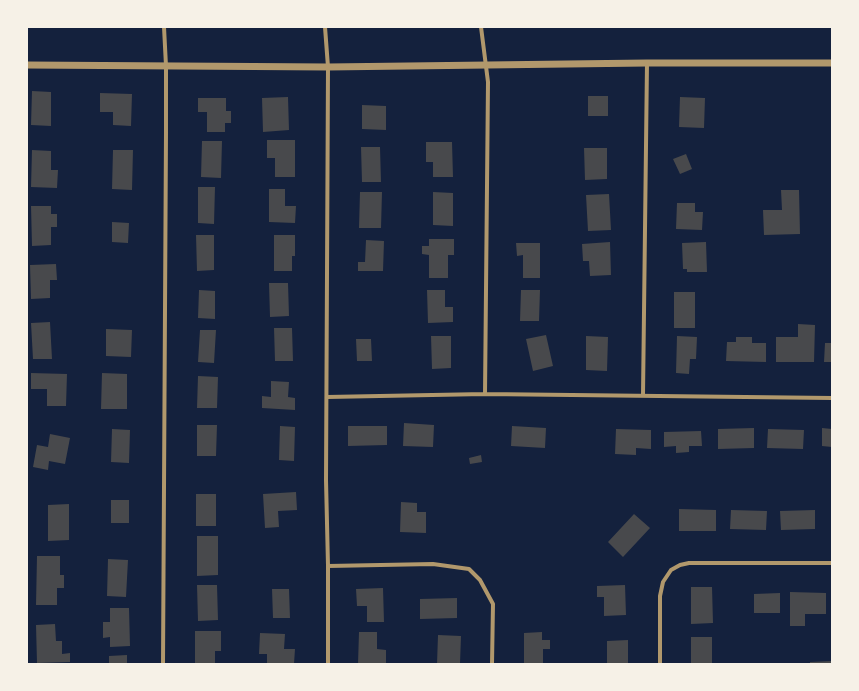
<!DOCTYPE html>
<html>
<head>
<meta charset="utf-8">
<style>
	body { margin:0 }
	#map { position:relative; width:859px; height:691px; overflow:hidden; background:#14213d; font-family:"Fira Sans",sans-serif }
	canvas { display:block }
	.frame { position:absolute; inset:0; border:28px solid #f6f1e7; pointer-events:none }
</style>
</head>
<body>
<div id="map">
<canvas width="859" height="691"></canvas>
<div class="frame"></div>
</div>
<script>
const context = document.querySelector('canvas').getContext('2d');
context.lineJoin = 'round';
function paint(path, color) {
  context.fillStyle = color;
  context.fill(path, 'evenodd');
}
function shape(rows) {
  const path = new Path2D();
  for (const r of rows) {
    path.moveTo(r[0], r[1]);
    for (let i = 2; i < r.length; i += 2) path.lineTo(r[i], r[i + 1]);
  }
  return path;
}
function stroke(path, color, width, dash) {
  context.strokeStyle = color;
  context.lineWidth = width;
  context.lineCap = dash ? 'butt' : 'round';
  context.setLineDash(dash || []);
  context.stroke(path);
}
paint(shape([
	[32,91,51,92,51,126,31,125],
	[100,93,132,94,131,126,113,125,113,112,100,112],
	[588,96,608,96,608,116,588,116],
	[288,97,289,130,263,132,262,98],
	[680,97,705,98,704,128,679,127],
	[198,98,226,98,226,111,231,111,231,123,225,123,225,132,207,132,207,112,198,112],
	[362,105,386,106,386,130,362,129],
	[267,140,295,140,295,177,275,177,275,158,267,158],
	[202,141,222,141,221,178,201,177],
	[426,142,452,142,453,177,433,177,433,162,426,162],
	[361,147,380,147,381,182,362,182],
	[584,148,607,148,607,179,585,180],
	[32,150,51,151,51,170,58,170,57,188,31,187],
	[113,150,133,150,132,190,112,189],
	[686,154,692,169,680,174,673,159],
	[198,187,215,187,214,224,198,223],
	[269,189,285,189,285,206,296,206,295,223,269,222],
	[781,190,799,190,800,234,764,235,763,210,782,210],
	[360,192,382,192,381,228,359,228],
	[433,192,453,193,453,226,433,225],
	[609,194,611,230,588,231,586,195],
	[677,203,695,203,695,212,703,212,702,230,676,229],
	[31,206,51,206,51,214,57,214,57,227,51,227,51,245,32,246],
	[112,222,129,223,128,243,112,242],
	[196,235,214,235,214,270,197,271],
	[274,235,295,235,295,256,292,256,292,271,274,271],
	[429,239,454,239,454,255,448,255,448,278,429,278,429,255,422,254,422,246,429,246],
	[366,240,384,241,383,271,358,271,358,262,365,262],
	[610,242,611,275,590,276,589,261,583,261,582,244],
	[706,242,707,272,687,272,687,269,683,269,682,243],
	[516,243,540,243,540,278,523,278,523,255,517,256],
	[56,264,57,280,50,280,50,298,31,299,30,265],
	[269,283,288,283,289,316,270,317],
	[199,290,215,291,215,319,198,318],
	[427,290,445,290,445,307,453,307,453,322,428,323],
	[521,290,540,290,539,321,520,321],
	[674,292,695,292,695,328,674,328],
	[50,322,52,359,33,359,31,323],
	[798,324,815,325,814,362,776,362,776,337,798,337],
	[274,328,292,328,293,361,275,361],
	[106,329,132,330,131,357,106,356],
	[200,330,216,330,214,363,198,362],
	[546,335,553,366,533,371,526,339],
	[431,336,451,336,451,368,432,369],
	[586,336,608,337,607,371,586,370],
	[677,336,697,337,696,359,690,359,689,374,676,373],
	[736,337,752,337,752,343,766,343,766,362,726,361,727,342,736,342],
	[356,339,371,339,372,361,357,361],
	[825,343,832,343,832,362,824,362],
	[31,373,67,374,66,406,47,406,47,389,31,389],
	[102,373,127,374,127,409,101,409],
	[198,376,218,377,217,408,197,408],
	[271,381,289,382,288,397,295,398,295,410,262,408,262,396,271,397],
	[404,423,434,425,433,447,403,446],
	[197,425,217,425,216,456,197,456],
	[280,426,295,427,294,461,279,460],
	[348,426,387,426,387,445,348,446],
	[512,426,546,428,545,448,511,446],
	[754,428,754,448,718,449,718,429],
	[822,428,832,429,832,447,822,446],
	[112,429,130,430,129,463,111,462],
	[616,429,651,430,651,449,636,448,636,455,615,454],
	[768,429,804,430,803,449,767,448],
	[701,431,702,446,689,446,689,452,676,453,676,446,664,447,664,432],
	[50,434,70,438,65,464,49,461,48,470,33,467,37,445,48,447],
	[481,455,482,462,470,464,469,458],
	[296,492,297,510,278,511,279,527,265,528,263,494],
	[196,494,216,494,216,526,196,526],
	[111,500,129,500,129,523,111,523],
	[401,502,417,503,417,512,426,512,426,533,400,532],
	[69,504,69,540,48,541,48,505],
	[679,509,716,510,716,531,679,531],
	[731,510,767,511,766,530,730,529],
	[815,510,815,529,781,530,780,511],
	[634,514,650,528,623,557,608,542],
	[197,536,218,536,218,575,197,576],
	[37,556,60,556,60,575,64,575,64,588,57,588,57,605,36,605],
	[108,559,128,560,126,597,107,596],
	[197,585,217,585,218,620,198,621],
	[625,585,626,615,604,616,604,597,597,597,597,586],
	[691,587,712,587,713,623,691,624],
	[383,588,384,622,367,622,367,606,357,606,356,589],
	[272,589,289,589,290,618,273,618],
	[790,592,826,593,826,614,805,614,805,626,790,626],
	[780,593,780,613,754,613,754,594],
	[457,598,457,618,420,619,420,599],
	[110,608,129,608,130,646,110,647,110,637,103,638,103,622,110,622],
	[55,624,56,641,62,641,62,654,70,653,70,662,37,663,36,625],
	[195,631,221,631,221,651,215,651,215,664,195,664],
	[359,632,377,632,377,649,386,650,386,664,358,664],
	[542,632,542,640,550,640,550,649,543,649,543,664,524,664,524,633],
	[260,633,285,634,284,649,295,649,294,664,267,664,267,654,259,654],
	[438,635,461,636,460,664,437,664],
	[691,637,712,637,712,664,691,664],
	[628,640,628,664,607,664,607,641],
	[127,655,127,664,109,664,109,656],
	[832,661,832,664,810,664,810,662]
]), '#48494c');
stroke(shape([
	[325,27,328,67,326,480,328,566,328,664],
	[481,27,488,82,485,394],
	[643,395,647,63],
	[327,397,485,394,832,398],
	[328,566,433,564,469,569,480,580,493,604,492,664],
	[163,664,166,132,166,66,164,27],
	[660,664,660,596,663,582,671,570,680,565,689,563,832,563]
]), '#b1986c', 4);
stroke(shape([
	[27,65,328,67,647,63,832,63]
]), '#b1986c', 7);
</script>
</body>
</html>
